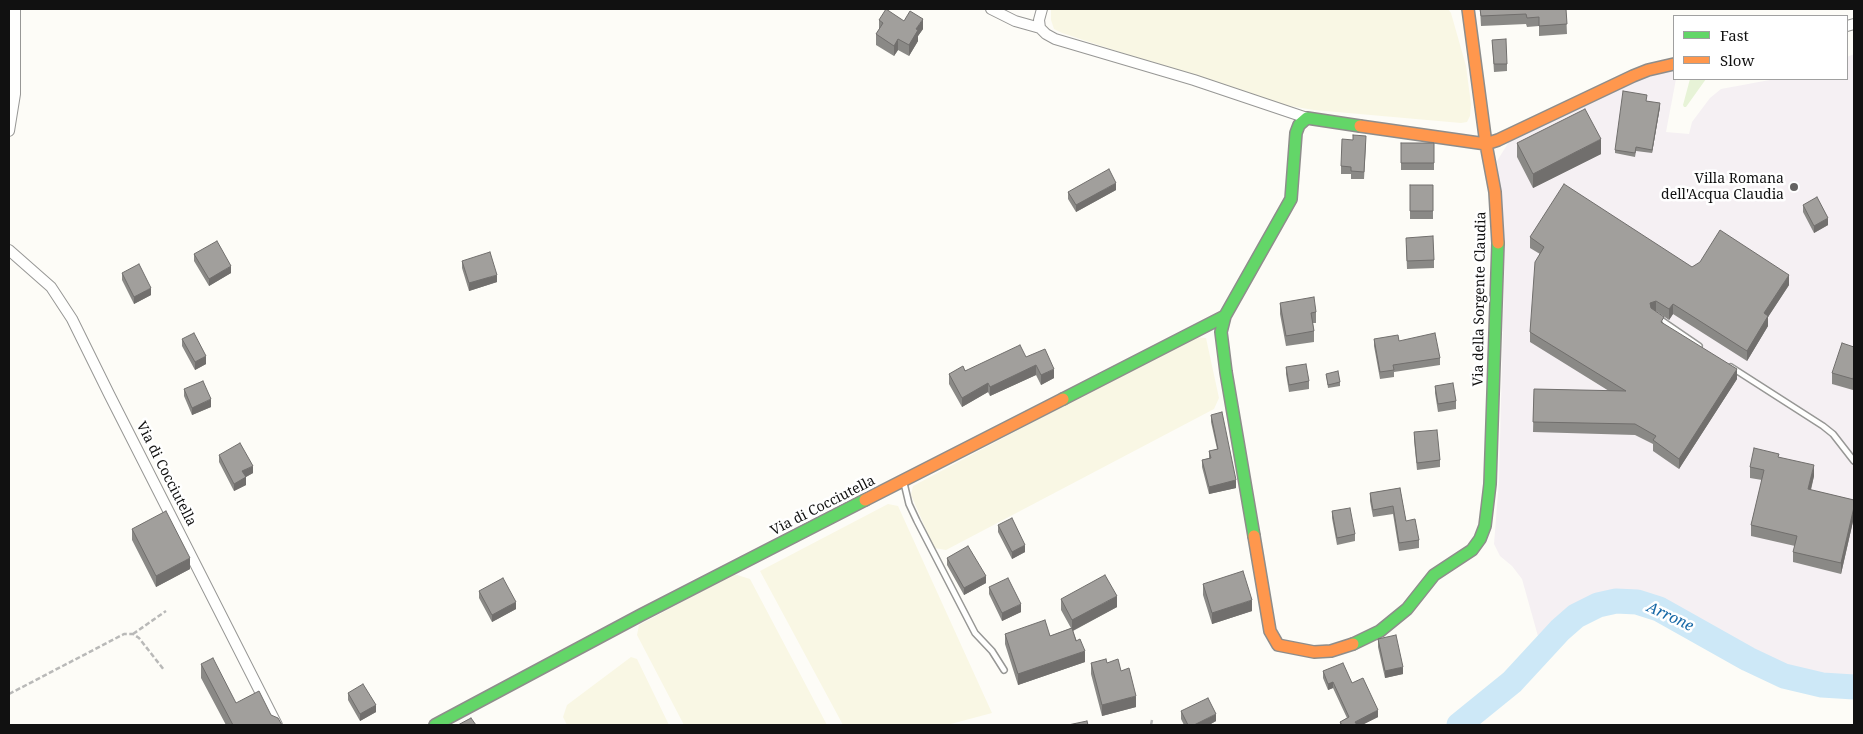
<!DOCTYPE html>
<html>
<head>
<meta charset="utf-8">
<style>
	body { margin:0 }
	#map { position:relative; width:1863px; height:734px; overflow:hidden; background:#fdfcf7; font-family:"Noto Serif",serif }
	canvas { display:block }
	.frame { position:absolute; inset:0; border:10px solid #111; pointer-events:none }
	.legend { position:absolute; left:1673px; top:15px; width:175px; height:65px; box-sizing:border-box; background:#fff; border:1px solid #a0a0a0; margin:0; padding:6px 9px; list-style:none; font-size:15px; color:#111 }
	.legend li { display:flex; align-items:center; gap:10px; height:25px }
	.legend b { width:25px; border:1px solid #a0a0a0 }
</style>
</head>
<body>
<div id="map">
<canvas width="1863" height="734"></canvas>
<div class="frame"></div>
<ul class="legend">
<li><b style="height:6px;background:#63d668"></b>Fast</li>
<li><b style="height:6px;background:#ff974d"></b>Slow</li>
</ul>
</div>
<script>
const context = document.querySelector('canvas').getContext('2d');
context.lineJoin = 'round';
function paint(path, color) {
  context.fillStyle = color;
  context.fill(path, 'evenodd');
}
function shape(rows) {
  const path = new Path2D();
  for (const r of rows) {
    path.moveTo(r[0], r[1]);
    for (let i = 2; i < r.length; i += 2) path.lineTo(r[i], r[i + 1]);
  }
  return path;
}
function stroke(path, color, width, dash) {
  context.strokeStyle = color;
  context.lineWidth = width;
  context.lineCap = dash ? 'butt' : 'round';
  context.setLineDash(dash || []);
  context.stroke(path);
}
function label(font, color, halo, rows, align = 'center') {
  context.font = font + ' "Noto Serif",serif';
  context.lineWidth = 5;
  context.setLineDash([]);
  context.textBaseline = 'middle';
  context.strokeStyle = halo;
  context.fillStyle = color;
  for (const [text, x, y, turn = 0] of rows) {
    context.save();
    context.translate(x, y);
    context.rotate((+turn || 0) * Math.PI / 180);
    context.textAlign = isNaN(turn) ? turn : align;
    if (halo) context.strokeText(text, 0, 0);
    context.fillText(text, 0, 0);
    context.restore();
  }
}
paint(shape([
	[1854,54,1854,681,1820,681,1787,671,1723,640,1679,614,1639,597,1610,597,1580,605,1541,647,1522,579,1512,566,1500,556,1494,544,1499,480,1505,242,1497,161,1512,137,1658,70,1674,69,1674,79,1676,79,1666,132,1689,134,1692,122,1710,98,1721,89,1775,79,1847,79,1847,57]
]), '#f5f0f3');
paint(shape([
	[1051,9,1448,9,1451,13,1466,66,1471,104,1470,116,1467,122,1461,123,1314,110,1277,104,1062,33,1054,29,1051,20],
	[1193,337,1206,338,1219,398,1214,409,946,550,934,548,911,495,913,486],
	[888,504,898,506,992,713,947,725,843,725,760,571],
	[734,574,750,579,827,725,684,725,637,635,639,625],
	[631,657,637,659,669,725,567,725,563,717,567,705]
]), '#f9f7e4');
paint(shape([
	[1690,79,1706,79,1686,107,1684,107,1683,105]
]), '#e7f3d7');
stroke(shape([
	[1459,725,1512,682,1560,630,1576,616,1598,605,1616,601,1637,602,1659,609,1748,659,1784,676,1822,685,1854,687]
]), '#cde8f7', 25);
const lane = shape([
	[1661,320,1699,346],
	[1731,367,1823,426,1833,434,1854,461],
	[904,483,909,504,917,521,975,633,992,651,1004,670]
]);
const street = shape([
	[991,9,1015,21,1040,28],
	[1042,9,1039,20,1040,28,1046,34,1055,39,1194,80,1307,118],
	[1847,26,1854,24],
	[9,131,15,94,15,9],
	[9,250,51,287,72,319,109,394,277,725]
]);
const fast = shape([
	[1063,399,1225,316],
	[1254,536,1226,372,1221,332,1225,316,1291,199,1296,133,1299,125,1307,118,1360,126],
	[1353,644,1380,631,1407,609,1434,575,1472,550,1480,539,1485,526,1490,484,1498,243],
	[435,725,641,615,865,500]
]);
const slow = shape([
	[1468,9,1486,144,1495,192,1498,243],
	[1360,126,1486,144,1498,140,1633,76,1648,70,1674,64],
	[865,500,1063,399],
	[1254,536,1270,631,1278,645,1314,652,1331,651,1353,644]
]);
stroke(lane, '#979795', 8);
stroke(street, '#979795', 12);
stroke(fast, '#8e8d8b', 14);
stroke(slow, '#8e8d8b', 14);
stroke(shape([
	[133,634,166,611],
	[9,694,124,634,133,634,139,638,164,670],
	[1151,725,1152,720]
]), '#b9b9b8', 2.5, [5, 2.5]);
stroke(lane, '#fffffe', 5);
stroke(street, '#fffffe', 10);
stroke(fast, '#63d668', 11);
stroke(slow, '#ff974d', 11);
paint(shape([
	[1480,9,1566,9,1567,34,1539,36,1539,26,1527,27,1526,24,1481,26],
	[879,20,904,21,923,29,918,36,918,41,909,56,898,50,894,56,876,45,876,34,879,30],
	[1492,40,1507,64,1507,71,1494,72],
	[1647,101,1660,107,1652,153,1636,151,1635,157,1615,153,1615,150],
	[1353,140,1366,143,1364,179,1351,179,1351,174,1341,174,1341,166],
	[1401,143,1434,143,1434,170,1401,170],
	[1517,143,1601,154,1533,188,1517,157],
	[1410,185,1433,185,1433,219,1410,219],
	[1116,190,1076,212,1068,199,1068,192],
	[1803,205,1828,225,1814,233,1803,212],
	[1530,237,1692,267,1789,285,1768,317,1768,326,1747,361,1673,314,1669,320,1656,311,1664,324,1737,379,1679,469,1653,451,1653,444,1635,435,1533,432,1534,389,1609,391,1530,342,1530,332,1540,254,1530,248],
	[1406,245,1434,260,1434,268,1407,269],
	[194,254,231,273,209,286,194,261],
	[462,261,497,282,469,291,462,268],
	[122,273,151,295,134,304,122,280],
	[1280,303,1316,312,1316,323,1313,323,1314,331,1314,342,1286,346,1280,314],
	[182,339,206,364,195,370,182,346],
	[1374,339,1399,341,1440,358,1440,365,1394,372,1394,377,1380,379,1374,346],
	[1854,347,1853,390,1832,384,1832,373],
	[1026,357,1054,378,1041,385,1036,375,990,396,988,392,962,407,949,384,949,374],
	[1286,367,1309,381,1309,389,1289,392,1286,374],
	[1326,374,1340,382,1340,386,1328,388],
	[1435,386,1456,401,1456,409,1438,412,1435,393],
	[184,389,211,407,192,415,184,396],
	[1211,415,1236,488,1209,494,1202,467,1202,460,1209,458,1209,451,1217,449,1211,422],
	[1414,432,1440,460,1440,467,1417,470,1414,440],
	[219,455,253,473,246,477,246,485,234,491,219,462],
	[1779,457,1814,476,1811,490,1854,500,1854,517,1841,574,1793,562,1793,552,1795,546,1751,536,1751,525,1762,480,1750,478,1750,467],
	[1400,488,1406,521,1419,540,1419,548,1399,551,1393,514,1373,517,1370,501,1370,493],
	[1332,511,1355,534,1355,541,1337,545,1332,518],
	[998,525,1025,552,1012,559,998,532],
	[132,529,190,569,156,587,132,540],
	[947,558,986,583,964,595,947,565],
	[1203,584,1252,611,1212,624,1203,595],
	[989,587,1021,612,1002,621,989,594],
	[479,591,516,609,492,622,479,598],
	[1061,599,1117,607,1073,631,1085,662,1018,685,1005,644,1005,634,1050,636,1071,628,1061,610],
	[1378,639,1403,674,1385,678,1378,647],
	[1091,663,1107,663,1136,707,1102,716,1091,674],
	[201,664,236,703,271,715,282,725,226,725,201,678],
	[1323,671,1352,683,1378,717,1362,725,1340,725,1340,722,1347,718,1333,688,1328,690,1323,678],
	[348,693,376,712,360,721,348,700],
	[1181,711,1216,721,1209,725,1184,725,1181,719]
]), '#8a8986');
paint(shape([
	[923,19,923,29,918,36,918,41,909,56,909,45,916,29],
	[898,39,898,50,894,56,894,46],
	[1660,103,1660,107,1652,153,1652,150],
	[1601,139,1601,154,1533,188,1533,174],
	[1116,183,1116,190,1076,212,1076,205],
	[1828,218,1828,225,1814,233,1814,226],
	[231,266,231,273,209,286,209,279],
	[497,275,497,282,469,291,469,283],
	[1789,275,1789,285,1768,317,1768,326,1747,361,1747,351,1764,313],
	[151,288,151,295,134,304,134,297],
	[1656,301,1656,311,1650,313,1650,303],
	[1673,304,1673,314,1669,320,1669,309],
	[206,356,206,364,195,370,195,362],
	[1036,365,1036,375,990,396,990,387],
	[1054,369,1054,378,1041,385,1041,375],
	[1737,369,1737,379,1679,469,1679,459],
	[1854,375,1854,386,1853,390,1853,379],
	[988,383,988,392,962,407,962,398],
	[211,399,211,407,192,415,192,408],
	[1814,465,1814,476,1808,500,1808,489],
	[253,466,253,473,242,479,242,471],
	[246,477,246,485,234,491,234,484],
	[1236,480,1236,488,1209,494,1209,487],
	[1854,507,1854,517,1841,574,1841,563],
	[1025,545,1025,552,1012,559,1012,552],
	[190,558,190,569,156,587,156,576],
	[986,576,986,583,964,595,964,588],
	[1117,596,1117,607,1072,631,1072,620],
	[1252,600,1252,611,1212,624,1212,613],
	[516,602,516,609,492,622,492,615],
	[1021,604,1021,612,1002,621,1002,613],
	[1085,651,1085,662,1018,685,1018,674],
	[1403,667,1403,674,1385,678,1385,671],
	[1333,682,1333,688,1328,690,1328,684],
	[1136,696,1136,707,1102,716,1102,705],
	[376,705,376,712,360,721,360,714],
	[1378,710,1378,717,1362,725,1355,725,1355,722],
	[1216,714,1216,721,1209,725,1194,725]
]), '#716f6d');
const building = shape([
	[886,9,904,21,910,11,923,19,916,29,918,30,909,45,898,39,894,46,876,34,883,23,879,20,886,9],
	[1480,9,1566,9,1567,24,1539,26,1539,17,1527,18,1526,14,1481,16,1480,9],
	[1506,39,1507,64,1494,64,1492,40,1506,39],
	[1623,91,1647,95,1646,101,1660,103,1652,150,1636,147,1635,153,1615,150,1623,91],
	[1585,109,1601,139,1533,174,1517,143,1585,109],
	[1353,135,1366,136,1364,172,1351,171,1351,167,1341,166,1342,139,1353,140,1353,135],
	[1401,143,1434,143,1434,163,1401,163,1401,143],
	[1109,169,1116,183,1076,205,1068,192,1109,169],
	[1564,184,1692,267,1700,262,1720,230,1789,275,1764,313,1768,316,1747,351,1673,304,1669,309,1656,301,1650,303,1651,308,1664,317,1661,322,1737,369,1679,459,1653,440,1656,436,1635,424,1533,422,1534,389,1626,391,1530,332,1535,262,1544,247,1530,237,1564,184],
	[1410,185,1433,185,1433,211,1410,211,1410,185],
	[1817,197,1828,218,1814,226,1803,205,1817,197],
	[1433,236,1434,260,1407,261,1406,238,1433,236],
	[217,241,231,266,209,279,194,254,217,241],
	[490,252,497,275,469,283,462,261,490,252],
	[139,264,151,288,134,297,122,273,139,264],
	[1314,297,1316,312,1311,313,1314,331,1286,336,1280,303,1314,297],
	[194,333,206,356,195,362,182,339,194,333],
	[1435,333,1440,358,1393,365,1394,370,1380,372,1374,339,1398,335,1399,341,1435,333],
	[1842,343,1854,347,1854,375,1853,379,1832,373,1842,343],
	[1020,345,1026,357,1045,349,1054,369,1041,375,1036,365,990,387,988,383,962,398,949,374,963,366,965,371,1020,345],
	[1306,364,1309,381,1289,385,1286,367,1306,364],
	[1338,371,1340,382,1328,385,1326,374,1338,371],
	[203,381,211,399,192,408,184,389,203,381],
	[1453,383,1456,401,1438,404,1435,386,1453,383],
	[1222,412,1236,480,1209,487,1202,460,1211,458,1209,451,1218,449,1211,415,1222,412],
	[1437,430,1440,460,1417,463,1414,432,1437,430],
	[240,443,253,466,242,471,246,477,234,484,219,455,240,443],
	[1754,448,1779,454,1778,457,1814,465,1808,489,1854,500,1854,507,1841,563,1793,552,1797,536,1751,525,1764,470,1750,467,1754,448],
	[1400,488,1406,521,1415,519,1419,540,1399,543,1393,506,1373,510,1370,493,1400,488],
	[1350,508,1355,534,1337,538,1332,511,1350,508],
	[166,511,190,558,156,576,132,529,166,511],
	[1012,518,1025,545,1012,552,998,525,1012,518],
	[968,546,986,576,964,588,947,558,968,546],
	[1243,571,1252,600,1212,613,1203,584,1243,571],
	[1105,575,1117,596,1072,620,1061,599,1105,575],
	[503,578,516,602,492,615,479,591,503,578],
	[1008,578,1021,604,1002,613,989,587,1008,578],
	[1045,620,1050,636,1072,628,1076,641,1080,639,1085,651,1018,674,1005,634,1045,620],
	[1396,635,1403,667,1385,671,1378,639,1396,635],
	[213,658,236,703,259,691,271,715,278,718,282,725,233,725,201,664,213,658],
	[1106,659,1107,663,1118,659,1121,671,1129,668,1136,696,1102,705,1091,663,1106,659],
	[1343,663,1352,683,1363,678,1378,710,1355,722,1357,725,1342,725,1340,722,1349,717,1333,682,1328,684,1323,671,1343,663],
	[363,684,376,705,360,714,348,693,363,684],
	[1208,698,1216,714,1194,725,1188,725,1181,711,1208,698],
	[471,718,476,725,458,725,471,718],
	[1087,721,1088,725,1068,725,1087,721]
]);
paint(building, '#a19f9c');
stroke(building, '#716f6d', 1);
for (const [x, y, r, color] of [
	[1794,187,5,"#646362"]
]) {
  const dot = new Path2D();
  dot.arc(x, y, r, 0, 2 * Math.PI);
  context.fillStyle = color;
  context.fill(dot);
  stroke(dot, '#fff', 2);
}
label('14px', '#111', '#fff', [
	["Villa Romana",1784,179],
	["dell'Acqua Claudia",1784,195]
], 'right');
label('14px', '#111', '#fff', [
	["Via della Sorgente Claudia",1480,299,-89],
	["Via di Cocciutella",166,474,63],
	["Via di Cocciutella",823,506,-27]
]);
label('italic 15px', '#1768a6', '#fff', [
	["Arrone",1670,617,25]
]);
</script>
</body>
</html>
